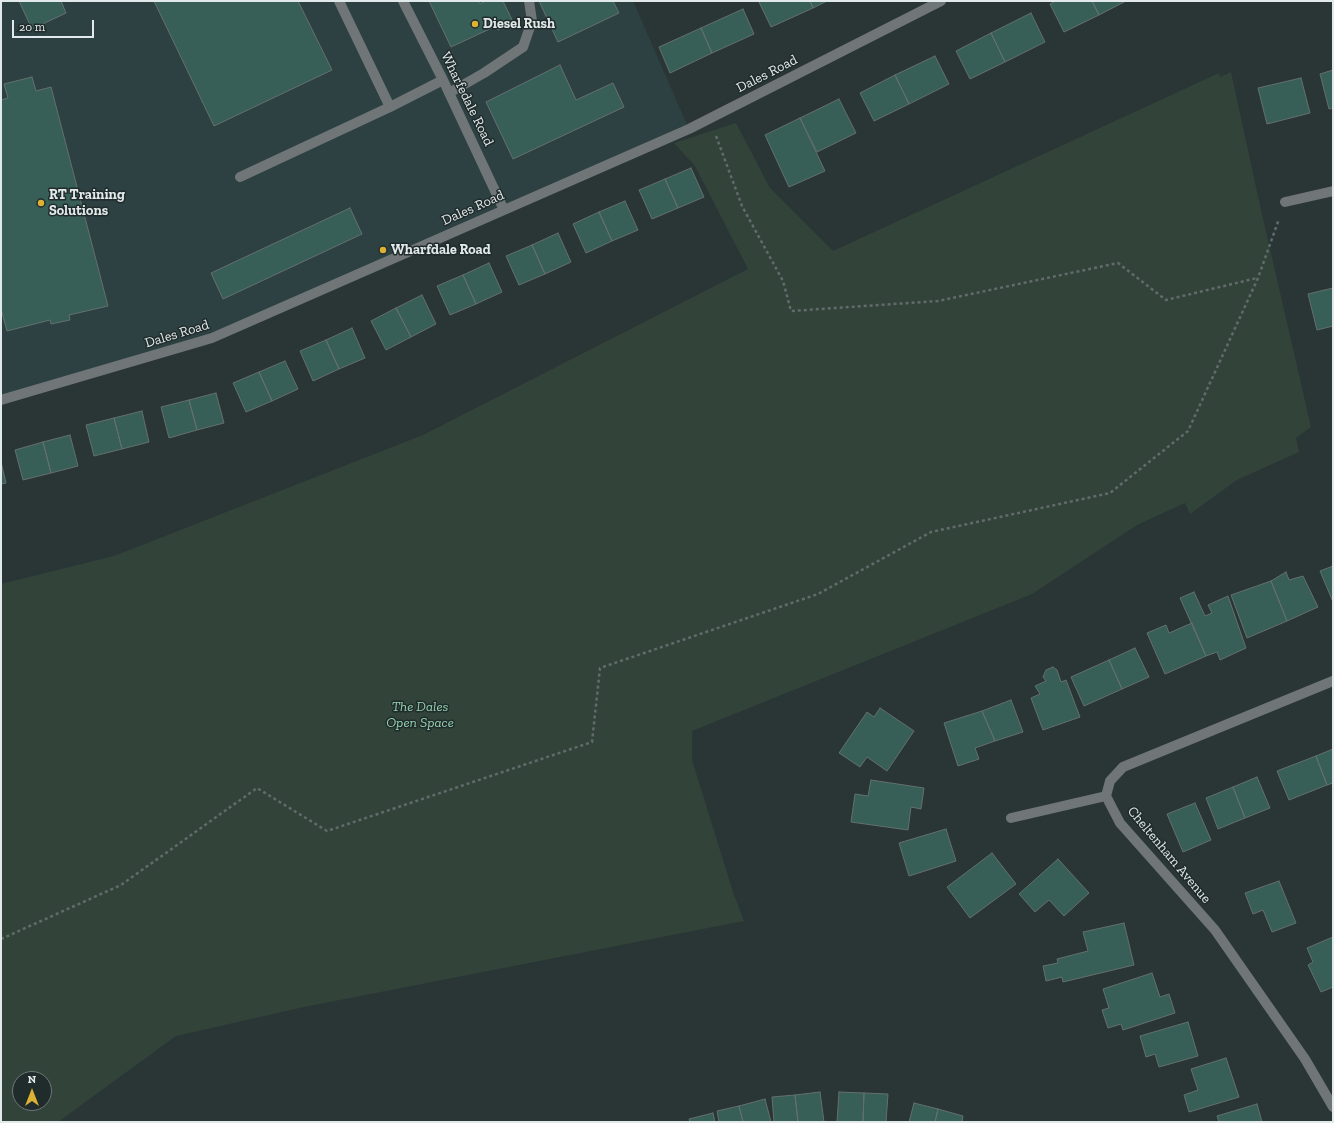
<!DOCTYPE html>
<html>
<head>
<meta charset="utf-8">
<style>
	body { margin:0 }
	#map { position:relative; width:1334px; height:1123px; overflow:hidden; background:#2a3536; font-family:"Zilla Slab",serif }
	canvas { display:block }
	.frame { position:absolute; inset:0; border:2px solid #e2e9ea; pointer-events:none }
	.north { position:absolute; left:12px; top:1071px; width:40px; height:40px; box-sizing:border-box; background:#202b2c; border:1px solid #6e7778; border-radius:50%; rotate:0deg; font-size:11px; font-weight:700; line-height:16px; text-align:center; color:#e2e9ea }
	.north::after { content:''; display:block; margin:auto; width:14px; height:18px; background:#ddb133; clip-path:polygon(50% 0,100% 100%,50% 72%,0 100%) }
	.scale { position:absolute; left:12px; top:20px; width:82px; height:18px; box-sizing:border-box; border:2px solid #e2e9ea; border-top:0; padding-left:5px; font-size:12px; line-height:14px; white-space:nowrap; color:#e2e9ea; -webkit-text-stroke:3px #202b2c; paint-order:stroke }
</style>
</head>
<body>
<div id="map">
<canvas width="1334" height="1123"></canvas>
<div class="frame"></div>
<div class="north">N</div>
<div class="scale">20 m</div>
</div>
<script>
const context = document.querySelector('canvas').getContext('2d');
context.lineJoin = 'round';
function paint(path, color) {
  context.fillStyle = color;
  context.fill(path, 'evenodd');
}
function shape(rows) {
  const path = new Path2D();
  for (const r of rows) {
    path.moveTo(r[0], r[1]);
    for (let i = 2; i < r.length; i += 2) path.lineTo(r[i], r[i + 1]);
  }
  return path;
}
function stroke(path, color, width, dash) {
  context.strokeStyle = color;
  context.lineWidth = width;
  context.lineCap = dash ? 'butt' : 'round';
  context.setLineDash(dash || []);
  context.stroke(path);
}
function label(font, color, halo, rows, align = 'center') {
  context.font = font + ' "Zilla Slab",serif';
  context.lineWidth = 3;
  context.setLineDash([]);
  context.textBaseline = 'middle';
  context.strokeStyle = halo;
  context.fillStyle = color;
  for (const [text, x, y, turn = 0] of rows) {
    context.save();
    context.translate(x, y);
    context.rotate((+turn || 0) * Math.PI / 180);
    context.textAlign = isNaN(turn) ? turn : align;
    if (halo) context.strokeText(text, 0, 0);
    context.fillText(text, 0, 0);
    context.restore();
  }
}
paint(shape([
	[1,1,633,1,689,129,212,338,1,400]
]), '#2d4143');
paint(shape([
	[1231,72,1259,201,1311,427,1296,438,1299,452,1237,480,1190,514,1185,503,1137,525,1032,594,692,731,692,760,733,892,744,921,304,1007,176,1036,58,1122,1,1122,1,584,114,556,423,435,748,269,695,166,674,143,736,123,770,188,833,251,1219,73,1220,77],
	[20,1079,44,1079,44,1103,20,1103]
]), '#324439');
const building = shape([
	[19,1,61,1,66,13,32,29,19,1],
	[154,1,298,1,332,70,214,126,154,1],
	[429,1,478,1,480,4,485,1,503,1,513,22,498,30,494,27,451,47,429,1],
	[539,1,613,1,619,13,558,42,539,1],
	[761,1,810,1,813,8,771,27,759,2,761,1],
	[810,1,827,1,813,8,810,1],
	[1055,1,1092,1,1099,15,1064,32,1050,4,1055,1],
	[1092,1,1126,1,1099,15,1092,1],
	[743,9,754,34,712,53,701,28,743,9],
	[1031,13,1045,42,1005,62,991,33,1031,13],
	[701,28,712,53,670,73,659,47,701,28],
	[991,33,1005,62,970,79,956,51,991,33],
	[935,56,949,84,909,104,895,75,935,56],
	[560,65,576,100,613,83,624,107,513,159,486,102,560,65],
	[1333,70,1333,108,1329,109,1320,74,1333,70],
	[895,75,909,104,874,121,860,93,895,75],
	[32,77,36,91,51,87,108,306,69,315,70,320,51,324,50,320,7,331,1,309,1,100,8,98,4,84,32,77],
	[1301,78,1310,113,1267,124,1258,88,1301,78],
	[839,99,856,133,817,152,800,118,839,99],
	[800,118,825,171,789,187,765,135,800,118],
	[691,168,704,197,678,208,665,179,691,168],
	[665,179,678,208,652,219,639,190,665,179],
	[625,201,638,230,612,241,599,212,625,201],
	[350,208,362,234,223,299,211,273,350,208],
	[599,212,612,241,586,253,573,224,599,212],
	[558,233,571,262,545,274,532,245,558,233],
	[532,245,545,274,519,285,506,256,532,245],
	[489,263,502,292,476,304,463,275,489,263],
	[463,275,476,304,450,315,437,286,463,275],
	[1333,288,1333,326,1317,330,1308,294,1333,288],
	[422,295,436,324,411,337,396,308,422,295],
	[396,308,411,337,386,350,371,321,396,308],
	[352,328,365,358,339,369,326,340,352,328],
	[326,340,339,369,313,381,300,351,326,340],
	[285,361,298,389,272,401,259,372,285,361],
	[259,372,272,401,246,412,233,383,259,372],
	[216,393,224,423,197,430,189,400,216,393],
	[189,400,197,430,169,438,161,407,189,400],
	[142,411,149,442,122,449,114,418,142,411],
	[114,418,122,449,94,456,86,425,114,418],
	[70,435,78,466,51,473,43,442,70,435],
	[43,442,51,473,23,480,15,450,43,442],
	[1,462,6,483,1,484,1,462],
	[1333,566,1333,602,1320,571,1333,566],
	[1286,572,1289,580,1303,576,1318,607,1287,621,1271,581,1286,572],
	[1271,581,1287,621,1247,638,1231,595,1271,581],
	[1194,592,1205,616,1212,613,1208,605,1228,596,1246,648,1220,660,1217,652,1206,656,1180,598,1194,592],
	[1192,623,1206,656,1165,674,1147,633,1166,625,1169,633,1192,623],
	[1135,648,1149,677,1122,689,1109,660,1135,648],
	[1109,660,1122,689,1084,706,1071,677,1109,660],
	[1053,667,1057,670,1061,682,1066,680,1080,717,1043,730,1031,698,1040,694,1035,686,1046,681,1043,677,1046,670,1053,667],
	[1011,700,1023,732,995,741,982,711,1011,700],
	[880,708,914,731,887,771,867,757,860,767,839,753,867,712,874,717,880,708],
	[982,711,995,741,975,748,979,759,958,766,944,723,982,711],
	[1333,749,1333,783,1327,785,1316,756,1333,749],
	[1316,756,1327,785,1289,800,1277,771,1316,756],
	[1257,777,1270,808,1245,818,1233,787,1257,777],
	[871,780,924,788,921,809,911,807,908,830,851,822,855,794,868,796,871,780],
	[1233,787,1245,818,1218,829,1206,798,1233,787],
	[1195,803,1211,840,1183,852,1167,814,1195,803],
	[946,829,956,861,909,876,899,843,946,829],
	[992,853,1016,884,970,918,947,887,992,853],
	[1058,859,1089,893,1064,916,1049,900,1035,912,1019,894,1058,859],
	[1279,881,1296,923,1272,932,1263,910,1253,914,1245,893,1279,881],
	[1124,923,1134,965,1063,982,1062,977,1046,981,1043,966,1058,963,1057,959,1088,951,1083,932,1124,923],
	[1333,937,1333,987,1321,992,1308,965,1313,962,1307,948,1333,937],
	[1152,973,1160,997,1169,994,1175,1013,1123,1030,1121,1024,1108,1028,1102,1010,1109,1008,1103,989,1152,973],
	[1188,1022,1198,1056,1159,1067,1155,1054,1146,1057,1140,1036,1188,1022],
	[1226,1058,1239,1097,1189,1112,1184,1095,1198,1090,1191,1069,1226,1058],
	[820,1092,824,1122,798,1122,795,1095,820,1092],
	[839,1092,864,1093,863,1122,837,1122,839,1092],
	[864,1093,888,1094,886,1122,863,1122,864,1093],
	[795,1095,798,1122,774,1122,772,1097,795,1095],
	[765,1099,771,1122,743,1122,739,1106,765,1099],
	[914,1103,938,1109,935,1122,909,1122,914,1103],
	[1257,1104,1262,1122,1219,1122,1217,1116,1257,1104],
	[739,1106,743,1122,719,1122,717,1111,739,1106],
	[938,1109,963,1116,962,1122,935,1122,938,1109],
	[713,1113,715,1122,690,1122,689,1119,713,1113]
]);
paint(building, '#375f58');
stroke(building, '#64706d', 1);
stroke(shape([
	[716,136,742,206,783,281,791,311,938,301,1118,263,1166,300,1257,278],
	[1,939,121,885,257,788,327,831,592,742,600,668,818,594,931,532,1110,493,1188,431,1258,278,1279,219]
]), '#626b6c', 2.5, [3, 3]);
stroke(shape([
	[339,1,390,107],
	[403,1,443,80,504,210],
	[449,93,484,73,523,47,532,21,529,1],
	[240,177,390,107,443,80],
	[1285,202,1333,191],
	[1,400,212,338,689,129,941,1],
	[1333,681,1123,767,1110,781,1106,796,1120,823,1215,930,1305,1059,1333,1107],
	[1011,818,1106,796]
]), '#707577', 10);
for (const [x, y, r, color] of [
	[475,24,4,"#ddb133"],
	[41,203,4,"#ddb133"],
	[383,250,4,"#ddb133"]
]) {
  const dot = new Path2D();
  dot.arc(x, y, r, 0, 2 * Math.PI);
  context.fillStyle = color;
  context.fill(dot);
  stroke(dot, '#202b2c', 1.5);
}
label('bold 14px', '#e2e9ea', '#202b2c', [
	["Diesel Rush",483,24],
	["RT Training",49,195],
	["Solutions",49,211],
	["Wharfdale Road",391,250]
], 'left');
label('14px', '#e2e9ea', '#202b2c', [
	["Dales Road",767,74,-27],
	["Wharfedale Road",467,99,64],
	["Dales Road",473,208,-24],
	["Dales Road",177,334,-17],
	["Cheltenham Avenue",1169,855,50]
]);
label('italic 14px', '#97d2b0', '#202b2c', [
	["The Dales",420,707],
	["Open Space",420,723]
]);
</script>
</body>
</html>
